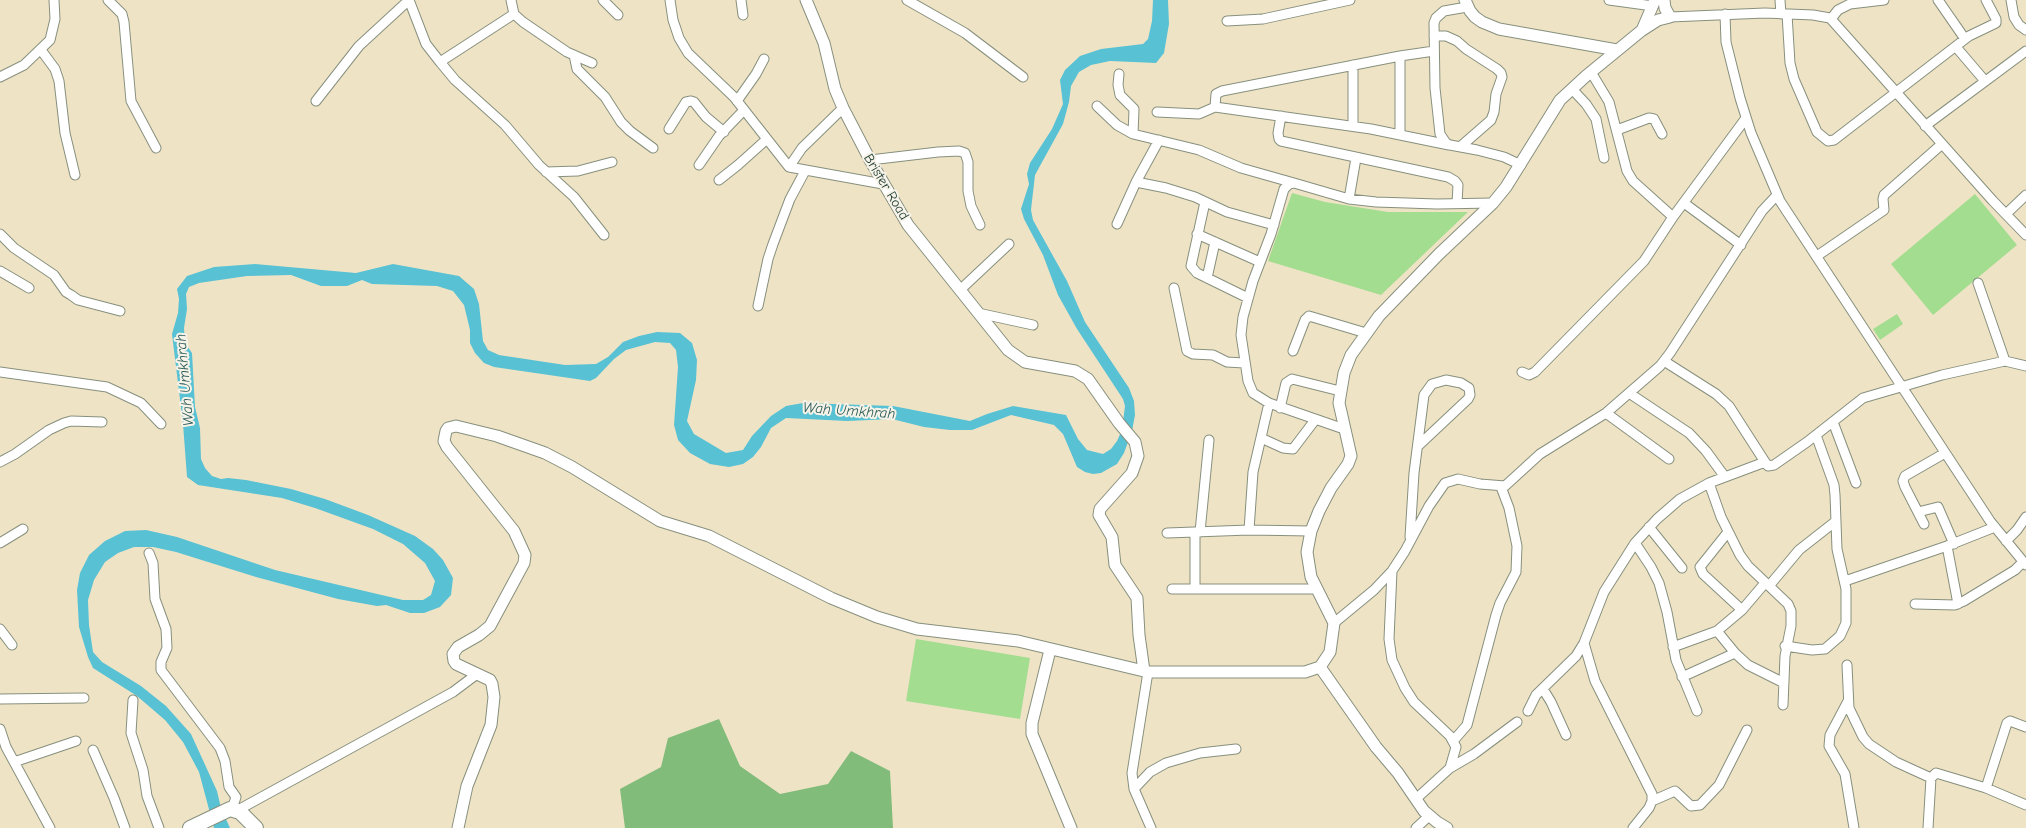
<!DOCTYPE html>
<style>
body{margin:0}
canvas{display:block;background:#efe3c6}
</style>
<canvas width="2026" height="828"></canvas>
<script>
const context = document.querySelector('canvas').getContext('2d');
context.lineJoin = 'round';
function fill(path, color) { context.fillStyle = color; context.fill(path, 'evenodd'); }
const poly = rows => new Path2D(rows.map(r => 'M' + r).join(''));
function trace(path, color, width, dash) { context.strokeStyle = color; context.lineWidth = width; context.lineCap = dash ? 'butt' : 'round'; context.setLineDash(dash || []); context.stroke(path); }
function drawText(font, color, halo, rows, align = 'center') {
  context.font = font + ' "Comic Neue",sans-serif'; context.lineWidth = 4; context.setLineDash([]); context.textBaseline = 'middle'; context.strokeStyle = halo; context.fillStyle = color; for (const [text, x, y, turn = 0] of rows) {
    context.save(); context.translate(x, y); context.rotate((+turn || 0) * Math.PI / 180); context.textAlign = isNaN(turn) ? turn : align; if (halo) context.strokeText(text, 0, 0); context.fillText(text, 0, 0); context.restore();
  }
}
fill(poly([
 [1292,193,1325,202,1388,212,1468,212,1381,295,1268,261],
 [1975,194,2017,245,1933,315,1891,264],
 [1897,314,1903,324,1880,340,1873,329],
 [916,639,1030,658,1020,719,906,701]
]), '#a3dd90');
fill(poly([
 [719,719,740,766,780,794,828,784,851,751,890,771,893,828,625,828,620,789,661,767,668,738]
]), '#82bc7a');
fill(poly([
 [1153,0,1168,0,1169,24,1164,53,1156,63,1110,61,1091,65,1079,72,1071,86,1069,102,1063,124,1035,175,1031,210,1033,220,1067,281,1085,322,1129,388,1134,401,1135,415,1132,431,1124,453,1117,464,1101,473,1093,474,1085,472,1077,467,1063,434,1054,425,1011,415,972,430,950,430,924,427,892,419,847,421,786,418,771,428,761,447,753,457,743,464,729,467,710,464,690,453,678,440,674,425,678,367,676,350,670,343,655,342,626,350,614,359,596,378,590,381,494,367,484,363,475,353,470,343,470,330,464,305,453,291,437,286,372,284,362,280,347,286,321,286,291,275,247,276,199,283,189,287,186,294,187,309,184,328,185,343,192,353,195,407,200,428,201,459,205,468,212,476,221,479,228,478,246,480,291,489,325,499,368,515,415,536,433,549,443,560,453,578,451,595,440,607,424,613,410,613,386,605,377,606,338,599,256,577,176,552,153,547,134,547,118,553,105,562,94,580,88,600,89,625,93,652,102,662,141,686,166,706,191,734,217,791,221,808,230,828,214,828,199,772,183,742,165,720,137,696,93,668,88,657,79,627,77,590,80,573,89,555,105,541,125,531,146,530,177,537,275,570,403,600,423,600,431,595,435,581,425,563,403,544,373,529,315,508,282,498,198,485,187,477,183,424,172,334,178,313,179,299,177,289,187,276,214,267,255,264,356,273,393,264,459,276,474,289,479,304,483,341,488,350,499,355,565,365,596,364,608,357,623,342,639,336,657,332,680,333,692,343,697,360,696,380,687,421,694,434,726,453,743,450,752,436,771,416,786,406,803,403,893,406,970,421,987,414,1013,406,1066,415,1078,439,1087,450,1103,454,1111,449,1117,441,1122,430,1125,406,1123,399,1077,329,1058,295,1043,255,1024,219,1021,209,1029,184,1027,174,1030,163,1052,129,1063,104,1060,80,1065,70,1080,56,1101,49,1143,44,1148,39,1152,21]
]), '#58c2d4');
const minor = poly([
 [108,0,122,14,124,22,131,101,156,148],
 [409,0,426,44,440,62,455,80,505,125,539,165,574,197,604,235],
 [511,0,514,14,523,22,567,52,592,63],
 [603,0,618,15],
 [670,0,673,20,679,38,688,53,734,97,789,167,883,184],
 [741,0,743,15],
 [907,0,965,33,1023,77],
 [1609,0,1653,6],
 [1780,0,1781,14],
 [1938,0,1965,39],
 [2011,0,2014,17,2019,25,2026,30],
 [1467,7,1444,11,1436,18,1434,23,1435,88,1440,134,1446,143,1450,145,1477,150,1504,157,1521,165],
 [1725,14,1726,42,1740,98,1751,133,1780,201,1990,521,2026,565],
 [1787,14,1790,63,1794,79,1817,132,1828,141,1834,140,1969,36,1996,23,1996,19,1986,0],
 [1670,17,1765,13,1813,15,1830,18,1993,201,2026,235],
 [1831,19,1838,10,1850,4,1884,0],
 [1227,21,1263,19,1350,0],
 [1434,36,1446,36,1457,41,1466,49,1497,69,1501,73,1502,77,1496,94,1494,112,1491,120,1460,147],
 [1956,47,1985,81],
 [41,50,55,69,59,81,65,133,75,175],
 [574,55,577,69,605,97,621,122,630,131,653,148],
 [440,62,514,14],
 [1353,65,1353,126],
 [1591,72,1609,102,1627,171,1633,181,1673,217],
 [1119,74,1118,85,1120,95,1134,109,1133,134],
 [0,77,24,65,50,40,55,19,54,0],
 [1572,89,1586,104,1596,119,1604,158],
 [316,101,359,46,409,0],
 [737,101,756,74,764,59],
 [1097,106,1117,125,1133,134,1199,150,1241,168,1294,183],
 [1215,107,1371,129,1449,145],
 [1157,112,1199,114,1215,107,1216,94,1222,91,1400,56,1434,51],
 [1281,116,1278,133,1279,139,1281,141,1448,177,1455,181,1458,185,1457,203],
 [1925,126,2026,51],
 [669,129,686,102,691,101,694,102,706,117,724,132],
 [1617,130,1649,118,1654,119,1662,134],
 [1400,135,1400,56],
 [870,160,938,152,959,151,965,153,968,162,968,191,971,206,980,225],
 [699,165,719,136,744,110],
 [789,167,802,148,843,108],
 [546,172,578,171,612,162],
 [719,180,738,165,767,139],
 [1136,182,1166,188,1195,197,1227,212,1274,225],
 [1349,199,1356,158],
 [1205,202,1191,266,1197,273,1248,298],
 [1684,203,1741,245],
 [2006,214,2026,195],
 [1117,224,1136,182,1159,140],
 [0,234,14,248,54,275,66,292,71,295,78,300,120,311],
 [1197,234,1260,262],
 [1817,256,1884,210,1883,199,1884,195,1942,144],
 [0,271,29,288],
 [1207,278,1215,242],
 [1978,283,2005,361],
 [1174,288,1187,351,1193,354,1213,355,1227,362,1244,363],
 [960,290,1009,244],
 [758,306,768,259,773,244,790,199,805,171],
 [978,313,1033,325],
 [1293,351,1305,320,1309,316,1366,333],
 [1664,361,1716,394,1729,406,1765,462],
 [0,372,107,387,141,403,161,424],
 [1522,372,1529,375,1535,372,1644,261,1673,217,1746,118],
 [1629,393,1689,433,1706,451,1725,477],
 [1280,408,1286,383,1292,379,1340,391],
 [1606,413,1669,459],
 [1833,422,1856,483],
 [1344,429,1269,403,1253,393,1248,381,1241,335,1243,317,1253,281,1271,234,1284,189,1289,184,1294,183,1349,199,1376,202,1437,204,1493,203],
 [1261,438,1283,448,1293,449,1315,420],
 [0,462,15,454,49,430,64,423,71,421,102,422],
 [1709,483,1721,517,1740,555,1748,566,1788,604,1791,611,1791,626,1785,656,1783,705],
 [1918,512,1938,507,1954,544],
 [1924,524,1905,487,1903,481,1905,476,1945,453],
 [1649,527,1682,568],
 [1249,530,1253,472,1269,403],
 [1200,532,1209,440],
 [1728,532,1700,567,1703,574,1742,610],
 [1167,533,1249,530,1311,531],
 [1410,537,1414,473,1424,395,1432,384,1446,380,1461,383,1469,388,1470,395,1468,399,1418,446],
 [2006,541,2017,530,2026,517],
 [0,543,23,529],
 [1635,543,1651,567,1659,583,1667,612,1676,660,1697,711],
 [1947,546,1958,604],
 [149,553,153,563,155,599,166,629,167,648,161,662,161,670,220,748,225,761,229,787,236,797,232,809],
 [1392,571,1389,639,1392,660,1405,688,1414,702,1450,736,1456,747,1450,768,1417,798],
 [1845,581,1947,546,1995,527],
 [1769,586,1799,550,1836,521],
 [1195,588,1195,532],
 [1172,589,1317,589],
 [1915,604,1955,605,1964,601,2015,570,2023,562],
 [1334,623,1374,590,1392,571,1405,551,1429,506,1445,483,1458,479,1480,484,1505,486,1540,454,1606,413,1660,366,1670,353,1762,211,1777,195],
 [0,629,12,645],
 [1717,631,1735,653,1748,665,1784,683],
 [1584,643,1595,681,1652,794,1652,801,1649,808,1633,828],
 [1785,646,1812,650,1825,649,1840,636,1846,623,1846,589,1837,549,1835,495,1834,485,1816,435],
 [1673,647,1717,631,1742,610,1765,583],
 [1847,665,1849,708,1863,737,1869,744,1896,762,1931,778],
 [1148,672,1132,773,1134,789,1151,828],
 [1682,677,1735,653],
 [1543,689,1551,702,1566,735],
 [0,699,84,698],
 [133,700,131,733,143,770,147,796,159,828],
 [1848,701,1830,735,1829,746,1845,774,1854,828],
 [1528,711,1536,695,1576,656,1584,643,1604,592,1635,543,1657,519,1680,499,1709,483,1765,462,1768,466,1774,465,1807,442,1863,398,1942,375,2005,361,2026,366],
 [0,729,6,747,50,828],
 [1454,740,1467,725,1496,615,1500,603,1516,572,1517,546,1509,508,1501,487],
 [93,750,114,798,125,828],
 [14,762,76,741],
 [1450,768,1474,754,1517,722],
 [1986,788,2007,723,2010,721,2026,727],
 [1134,789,1150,772,1166,763,1200,753,1236,749],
 [1652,801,1675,791,1691,806,1700,805,1719,785,1747,730],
 [238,810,453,692,477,674],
 [1416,828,1429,816],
 [1928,828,1931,778,1936,773,1986,788,2026,805]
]);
const tertiary = poly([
 [806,0,824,43,835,89,843,108,870,160,908,225,1008,350,1025,362,1075,371,1088,379,1119,423,1135,442,1138,456,1132,473,1100,509,1099,515,1112,537,1115,565,1137,598,1139,635,1144,671],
 [1465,0,1470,11,1475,17,1482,22,1499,29,1617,50],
 [1643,28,1655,0],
 [1050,650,1032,723,1032,734,1071,828],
 [1320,667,1376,747,1398,773,1424,811,1437,822,1447,828],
 [458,828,467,786,491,725,494,697,492,684,490,680,456,664,454,661,453,654,458,647,479,635,490,626,524,563,525,555,514,531,447,447,444,441,446,431,448,428,456,426,497,436,545,453,572,467,660,521,709,536,831,598,877,617,917,629,1018,641,1148,672,1305,672,1320,667,1330,652,1334,623,1311,577,1307,552,1311,531,1319,511,1331,488,1348,464,1351,456,1339,403,1344,373,1351,355,1379,316,1439,254,1493,203,1506,187,1560,100,1586,76,1641,31,1658,20,1670,17,1665,8,1664,0]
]);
const primary = poly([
 [190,828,230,809,240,812,256,828]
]);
trace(minor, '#87907d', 11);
trace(tertiary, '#87907d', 13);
trace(primary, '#87907d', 16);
trace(minor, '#fff', 9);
trace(tertiary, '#fff', 11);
trace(primary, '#fff', 14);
drawText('14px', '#1f3d34', '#f7f3e8', [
 ["Brister Road",886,187,59]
]);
drawText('italic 15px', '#2d5e5c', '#f7f3e8', [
 ["Wah Umkhrah",185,380,-95],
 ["Wah Umkhrah",849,411,4]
]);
</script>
